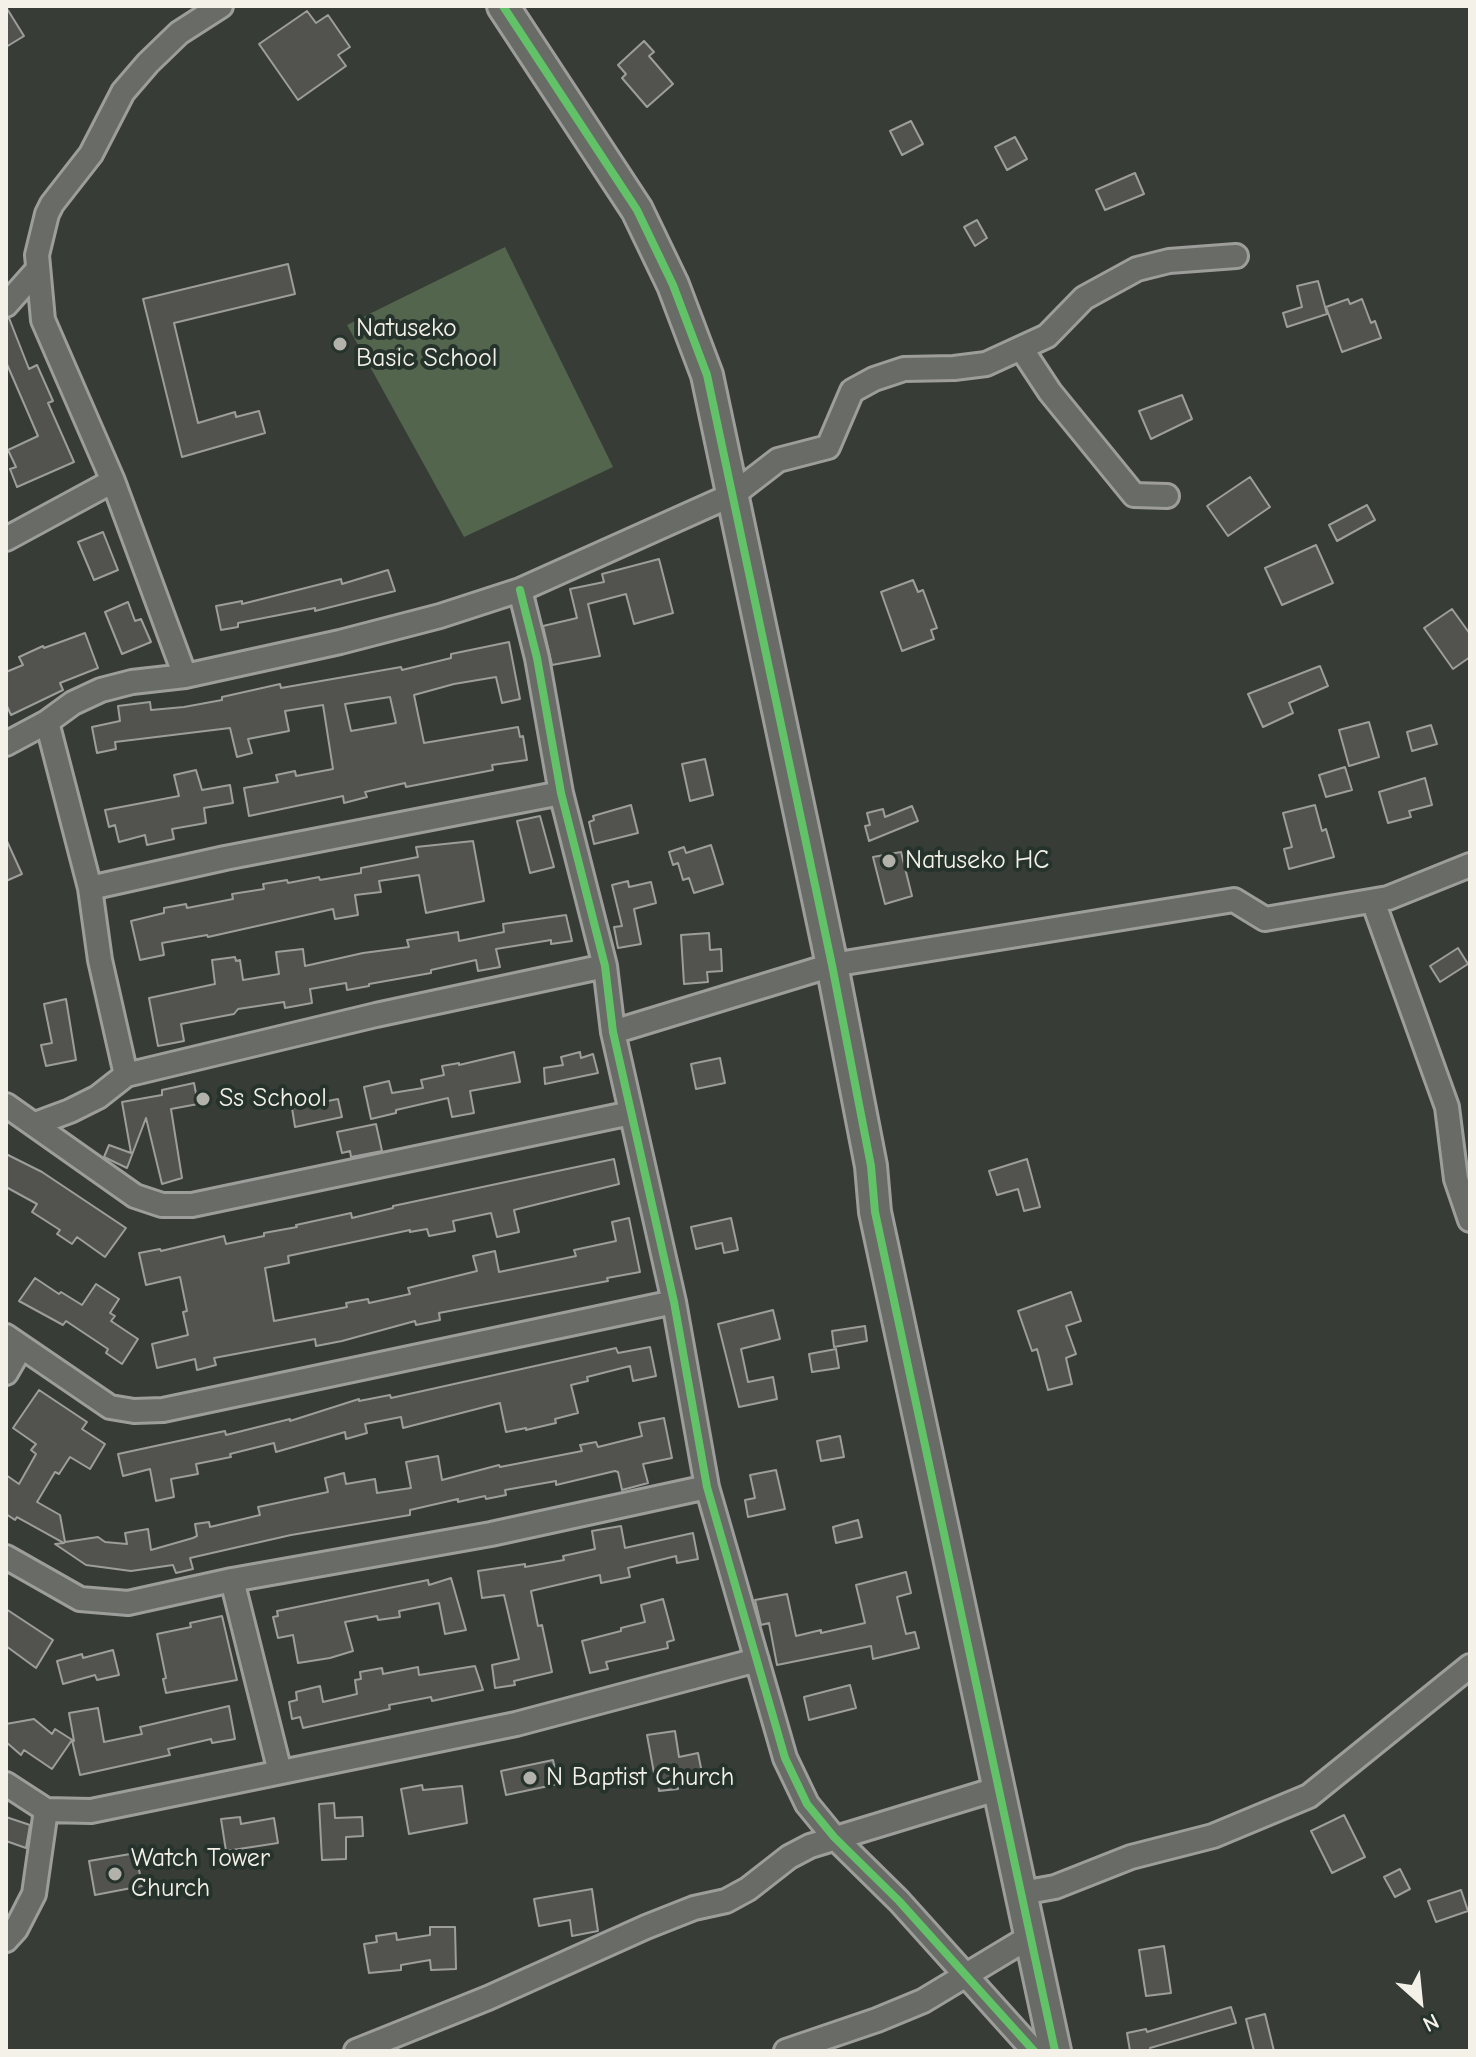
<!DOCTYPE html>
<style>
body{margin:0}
#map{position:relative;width:1476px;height:2057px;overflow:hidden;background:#373c37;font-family:"Comic Neue",sans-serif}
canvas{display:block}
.frame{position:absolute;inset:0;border:8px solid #f4f1e8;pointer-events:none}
.north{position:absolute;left:1380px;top:1961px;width:80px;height:80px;-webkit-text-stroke:6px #26332d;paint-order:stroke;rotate:153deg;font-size:22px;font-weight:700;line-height:32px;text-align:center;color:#f4f1e8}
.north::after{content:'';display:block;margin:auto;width:28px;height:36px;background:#f4f1e8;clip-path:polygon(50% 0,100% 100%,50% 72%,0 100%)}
</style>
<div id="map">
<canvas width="1476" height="2057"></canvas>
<div class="frame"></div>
<div class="north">N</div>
</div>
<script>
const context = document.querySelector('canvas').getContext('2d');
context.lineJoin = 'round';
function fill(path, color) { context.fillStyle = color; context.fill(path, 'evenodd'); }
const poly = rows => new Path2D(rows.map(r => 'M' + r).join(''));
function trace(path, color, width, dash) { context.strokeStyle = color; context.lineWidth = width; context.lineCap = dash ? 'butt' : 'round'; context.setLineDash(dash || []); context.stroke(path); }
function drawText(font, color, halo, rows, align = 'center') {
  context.font = font + ' "Comic Neue",sans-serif'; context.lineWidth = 8; context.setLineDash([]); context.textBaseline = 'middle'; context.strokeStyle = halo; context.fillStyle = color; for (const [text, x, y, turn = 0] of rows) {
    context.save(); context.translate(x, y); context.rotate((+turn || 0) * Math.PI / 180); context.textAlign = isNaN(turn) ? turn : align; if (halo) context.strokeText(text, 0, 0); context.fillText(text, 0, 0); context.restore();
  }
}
fill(poly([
 [505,247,613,467,464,537,347,325]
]), '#53664d');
const building = poly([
 [6,7,24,36,6,47,6,7],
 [307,11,316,23,328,15,350,47,338,55,346,66,298,100,259,44,307,11],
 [644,41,654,52,649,56,673,84,647,107,622,78,626,74,618,65,644,41],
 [911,121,923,144,902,155,890,131,911,121],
 [1015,137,1027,159,1007,170,995,147,1015,137],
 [1135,173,1144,194,1105,210,1096,190,1135,173],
 [977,220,987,238,975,246,964,227,977,220],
 [288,264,295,294,174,323,198,423,235,412,236,417,259,411,265,433,182,457,143,299,288,264],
 [1318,281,1327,314,1287,327,1283,313,1302,307,1297,286,1318,281],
 [1348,299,1350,304,1362,299,1371,323,1375,321,1381,338,1342,352,1326,307,1348,299],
 [9,318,29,369,37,365,53,401,48,403,74,462,17,487,10,469,16,467,8,450,38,436,6,362,6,319,9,318],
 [1182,395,1192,419,1151,439,1139,411,1182,395],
 [1250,477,1270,507,1228,536,1207,506,1250,477],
 [1367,505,1375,520,1337,541,1329,525,1367,505],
 [103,532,118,570,94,580,78,542,103,532],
 [1316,545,1333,583,1282,605,1265,568,1316,545],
 [659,559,673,613,634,624,626,594,588,604,600,656,552,665,543,626,577,618,570,589,604,582,602,574,659,559],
 [388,570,395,591,315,611,315,608,238,623,238,627,221,630,216,606,242,601,242,604,341,579,342,584,388,570],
 [913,580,918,592,923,590,937,628,931,630,934,639,902,651,881,592,913,580],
 [128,602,135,621,141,619,151,642,122,654,105,612,128,602],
 [1452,609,1470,634,1470,657,1453,669,1424,628,1452,609],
 [85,633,98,668,60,683,63,690,11,715,6,704,6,672,23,665,19,657,43,646,44,648,85,633],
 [509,642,520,699,502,703,496,677,454,684,414,695,424,743,518,727,520,737,523,736,527,760,492,765,493,770,406,787,405,783,365,792,367,797,344,803,343,796,249,816,244,788,278,782,276,775,295,771,296,776,333,769,323,705,285,711,289,731,248,739,252,753,237,757,230,728,115,742,116,749,97,753,92,727,120,721,118,706,150,702,151,710,184,707,222,700,222,697,280,684,281,688,401,667,402,670,451,658,451,654,509,642],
 [390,697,396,723,351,731,345,704,390,697],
 [1320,666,1328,686,1289,703,1293,713,1263,727,1248,694,1320,666],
 [1369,722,1379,757,1349,766,1339,730,1369,722],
 [1431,725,1437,744,1412,751,1407,732,1431,725],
 [705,759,713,795,690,801,682,764,705,759],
 [1345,767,1352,790,1326,797,1319,775,1345,767],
 [196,770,202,790,230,785,233,803,204,808,206,823,172,829,174,839,147,845,145,835,119,842,115,825,109,827,105,810,179,796,174,775,196,770],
 [1425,778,1432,805,1409,811,1411,817,1388,823,1379,792,1425,778],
 [631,805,638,833,594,844,589,822,594,820,593,816,631,805],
 [1315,805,1322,831,1326,829,1334,857,1289,869,1284,849,1292,847,1283,813,1315,805],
 [912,806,918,821,869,841,865,826,870,825,867,813,883,809,885,817,912,806],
 [540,816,554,867,530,873,517,821,540,816],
 [6,839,22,874,6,881,6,839],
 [473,841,484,901,426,913,419,875,379,881,381,892,355,895,358,915,335,919,333,909,208,937,207,935,162,943,164,955,140,960,131,921,164,913,164,908,186,904,187,908,233,899,232,894,264,889,263,884,287,880,288,883,319,877,320,880,361,873,361,868,418,857,416,847,473,841],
 [711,845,723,884,694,893,689,878,683,880,678,863,673,865,669,852,684,847,686,853,711,845],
 [901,852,912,896,885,904,873,857,901,852],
 [628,881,629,887,651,882,656,903,634,909,641,944,618,948,614,927,622,926,612,885,628,881],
 [566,915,572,941,551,944,551,940,496,949,500,967,478,971,476,960,431,970,431,973,369,984,369,986,347,990,346,983,310,989,312,1003,285,1008,284,1002,238,1009,234,1014,181,1024,184,1041,158,1046,149,998,215,984,212,960,235,957,236,961,240,960,243,980,279,974,276,952,303,949,305,966,363,953,409,947,407,940,458,932,459,941,504,932,503,924,566,915],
 [709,933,710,950,721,949,722,971,707,972,708,982,684,984,681,935,709,933],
 [1458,948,1468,964,1440,982,1430,966,1458,948],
 [66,999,76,1060,46,1066,41,1045,52,1043,44,1004,66,999],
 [514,1052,520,1082,470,1091,474,1113,452,1117,448,1098,396,1110,396,1113,371,1119,364,1087,389,1081,392,1093,423,1088,421,1080,444,1075,442,1066,459,1063,459,1065,514,1052],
 [580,1052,581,1058,593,1054,598,1073,545,1084,544,1068,563,1065,561,1057,580,1052],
 [720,1058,725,1083,696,1089,691,1064,720,1058],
 [194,1083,198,1104,171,1109,182,1178,162,1184,146,1118,127,1168,104,1157,109,1145,131,1153,122,1102,162,1095,162,1090,194,1083],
 [338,1099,342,1117,295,1127,292,1108,338,1099],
 [376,1124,382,1151,351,1157,350,1151,342,1153,337,1132,376,1124],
 [6,1154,42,1172,126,1228,105,1257,77,1237,72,1244,57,1234,60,1230,32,1212,37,1204,6,1187,6,1154],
 [614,1159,619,1184,514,1210,519,1232,497,1237,491,1213,453,1221,455,1231,429,1236,427,1229,410,1232,410,1230,288,1256,289,1263,265,1268,274,1321,347,1307,346,1303,368,1299,369,1303,410,1294,408,1288,477,1271,473,1256,495,1251,499,1272,576,1256,574,1250,616,1241,612,1222,629,1218,640,1272,607,1278,608,1281,439,1313,440,1320,416,1325,415,1321,342,1341,316,1346,315,1339,214,1358,216,1365,197,1370,195,1359,157,1368,152,1344,188,1335,183,1312,187,1311,180,1277,146,1285,139,1253,160,1249,161,1251,224,1236,226,1244,264,1236,264,1233,297,1227,296,1225,351,1213,352,1218,393,1208,393,1206,614,1159],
 [1027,1159,1040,1207,1024,1211,1018,1189,997,1195,989,1171,1027,1159],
 [731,1218,738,1250,724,1253,722,1243,696,1249,691,1227,731,1218],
 [35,1278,59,1294,61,1292,82,1305,96,1284,119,1299,110,1313,115,1316,111,1321,138,1339,122,1364,106,1353,108,1349,66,1321,63,1325,19,1301,35,1278],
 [1071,1292,1081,1321,1066,1326,1076,1354,1066,1358,1072,1384,1048,1390,1037,1349,1032,1351,1018,1311,1071,1292],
 [773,1310,780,1339,741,1349,748,1382,773,1377,777,1399,739,1407,718,1324,773,1310],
 [865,1326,867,1341,834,1347,832,1331,865,1326],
 [650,1347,656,1376,633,1381,630,1366,587,1377,588,1381,571,1385,578,1413,555,1419,556,1423,526,1430,526,1428,506,1432,500,1403,403,1428,401,1417,365,1424,367,1433,346,1439,345,1432,276,1452,274,1443,230,1454,231,1457,196,1464,198,1474,171,1479,174,1497,156,1501,150,1469,123,1476,118,1454,225,1431,226,1435,290,1419,290,1421,359,1399,359,1401,390,1395,391,1398,616,1348,618,1353,650,1347],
 [836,1349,839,1368,812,1372,809,1354,836,1349],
 [39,1390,87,1422,82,1429,105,1444,90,1469,70,1457,59,1474,55,1472,37,1502,60,1515,65,1542,98,1537,105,1542,127,1544,125,1533,148,1529,151,1550,193,1538,197,1536,195,1524,209,1522,210,1527,260,1515,258,1507,328,1492,325,1478,344,1473,346,1484,375,1479,377,1493,411,1488,406,1462,438,1456,442,1480,499,1465,500,1467,582,1451,580,1445,596,1442,598,1447,642,1436,639,1423,664,1418,672,1458,643,1464,648,1483,622,1490,618,1472,615,1471,556,1485,556,1481,505,1490,506,1495,486,1499,485,1496,458,1502,458,1499,410,1510,410,1515,291,1535,190,1558,193,1569,176,1573,173,1565,131,1571,86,1565,55,1544,64,1543,17,1517,15,1520,6,1514,6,1475,19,1484,36,1454,31,1450,36,1444,13,1428,39,1390],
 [840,1436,844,1457,821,1461,817,1441,840,1436],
 [776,1470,785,1509,748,1517,745,1500,755,1498,750,1475,776,1470],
 [858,1520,862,1537,836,1543,833,1527,858,1520],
 [621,1526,625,1548,693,1533,698,1559,677,1563,676,1556,628,1568,630,1577,601,1583,600,1575,531,1591,538,1626,542,1625,552,1672,514,1681,515,1685,495,1688,492,1665,519,1659,504,1595,482,1598,478,1571,525,1564,525,1567,564,1560,563,1556,595,1549,592,1531,621,1526],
 [906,1572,911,1593,897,1597,906,1634,915,1632,919,1648,873,1659,871,1646,777,1665,769,1623,761,1625,755,1600,787,1594,796,1636,821,1630,821,1633,865,1623,856,1585,906,1572],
 [451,1578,466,1630,445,1634,439,1603,399,1611,400,1617,378,1620,377,1616,345,1622,353,1651,330,1658,298,1663,293,1635,278,1638,273,1617,278,1616,277,1611,428,1580,429,1585,451,1578],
 [663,1599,674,1640,667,1642,668,1648,606,1662,608,1669,590,1673,582,1641,621,1631,621,1628,645,1622,641,1605,663,1599],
 [6,1609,53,1640,36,1668,6,1646,6,1609],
 [222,1616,237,1680,166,1693,163,1679,166,1678,157,1634,191,1627,190,1623,222,1616],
 [113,1650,119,1675,97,1680,95,1675,63,1684,57,1661,82,1654,83,1658,113,1650],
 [475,1666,483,1690,432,1701,431,1697,389,1705,390,1709,303,1728,300,1717,292,1719,289,1702,297,1700,296,1692,320,1686,323,1702,357,1694,355,1680,361,1679,360,1672,382,1668,383,1674,418,1667,419,1675,475,1666],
 [850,1685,856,1708,809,1720,804,1697,850,1685],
 [229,1706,235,1739,212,1743,211,1739,168,1749,170,1755,80,1775,72,1740,52,1769,24,1750,21,1755,6,1742,6,1724,34,1719,52,1734,55,1729,74,1741,69,1713,98,1708,104,1742,142,1734,140,1727,229,1706],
 [675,1731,679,1757,698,1753,702,1773,676,1779,678,1789,659,1791,657,1772,654,1773,647,1735,675,1731],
 [553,1760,558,1784,506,1795,501,1771,553,1760],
 [422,1785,423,1790,462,1786,467,1823,409,1834,401,1789,422,1785],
 [334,1803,335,1818,362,1817,363,1836,346,1837,346,1859,322,1860,319,1804,334,1803],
 [1344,1815,1365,1857,1332,1873,1311,1831,1344,1815],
 [6,1817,30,1825,26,1848,6,1841,6,1817],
 [240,1817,241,1824,274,1818,278,1843,226,1851,221,1819,240,1817],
 [136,1853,142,1886,95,1895,89,1861,136,1853],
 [1400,1869,1410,1889,1395,1897,1384,1877,1400,1869],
 [592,1889,598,1931,572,1936,570,1920,539,1926,534,1899,592,1889],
 [1461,1890,1468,1911,1436,1922,1428,1901,1461,1890],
 [430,1927,455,1927,456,1969,431,1970,430,1960,401,1965,401,1970,369,1973,364,1944,377,1942,376,1936,396,1933,397,1940,430,1935,430,1927],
 [1164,1946,1171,1993,1146,1996,1139,1950,1164,1946],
 [1231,2007,1236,2023,1150,2048,1151,2051,1130,2051,1127,2033,1146,2029,1147,2032,1231,2007],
 [1265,2014,1274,2051,1254,2051,1246,2019,1265,2014]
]);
fill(building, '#52534e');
trace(building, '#9d9e9b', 2);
const street = poly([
 [6,305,38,269],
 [1021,348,1050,392,1134,495,1167,496],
 [6,539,113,481],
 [520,590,537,658,561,793,605,966,613,1032,674,1302,707,1487,785,1758,807,1804,834,1837,899,1901,1034,2051],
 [185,676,113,481,43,320,37,255,47,214,52,204,91,154,123,92,148,63,179,33,221,6],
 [47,722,90,888,100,960,126,1075],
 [6,744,47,722,73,703,101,690,132,682,185,676,340,642,440,616,520,590,734,494,778,460,828,447,852,391,874,379,904,369,954,368,986,364,1047,336,1084,298,1137,269,1169,261,1236,256],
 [90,888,225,858,561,793],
 [1373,901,1447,1107,1456,1179,1470,1220],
 [613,1032,832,965,1234,900,1265,919,1388,898,1470,865],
 [6,1105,135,1196,162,1205,192,1205,631,1113],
 [35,1124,70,1111,98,1097,126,1075,376,1015,605,966],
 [6,1336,110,1407,134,1411,163,1410,674,1302],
 [6,1373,21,1347],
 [6,1557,80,1599,128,1603,232,1580,491,1534,707,1487],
 [232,1580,280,1772],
 [6,1784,46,1810,91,1811,516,1724,757,1660],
 [1022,1893,1055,1887,1131,1857,1213,1836,1309,1796,1470,1666],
 [6,1940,16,1929,34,1894,46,1810],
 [356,2051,488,1998,646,1927,694,1908,726,1901,748,1889,789,1857,810,1846,1000,1788],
 [786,2051,877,2020,923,2001,1031,1936]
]);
const secondary = poly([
 [503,6,637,210,673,285,707,375,832,965,871,1166,875,1212,1055,2051]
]);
trace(street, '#9d9e9b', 28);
trace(secondary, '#9d9e9b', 36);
trace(street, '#686b66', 22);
trace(secondary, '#686b66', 30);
trace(poly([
 [503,6,637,210,673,285,707,375,832,965,871,1166,875,1212,1055,2051],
 [520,590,537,658,561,793,605,966,613,1032,674,1302,707,1487,785,1758,807,1804,834,1837,899,1901,1034,2051]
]), '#61c268', 8);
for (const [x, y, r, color] of [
 [340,344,8,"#b2b2aa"],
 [889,861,8,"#b2b2aa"],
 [203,1099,8,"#b2b2aa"],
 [530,1778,8,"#b2b2aa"],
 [115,1874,8,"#b2b2aa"]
]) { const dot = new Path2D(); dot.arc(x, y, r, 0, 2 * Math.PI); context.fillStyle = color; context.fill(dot); trace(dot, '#26332d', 3); }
drawText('26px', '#f4f1e8', '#26332d', [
 ["Natuseko",356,329],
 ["Basic School",356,359],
 ["Natuseko HC",905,861],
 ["Ss School",219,1099],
 ["N Baptist Church",546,1778],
 ["Watch Tower",131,1859],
 ["Church",131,1889]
], 'left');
</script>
